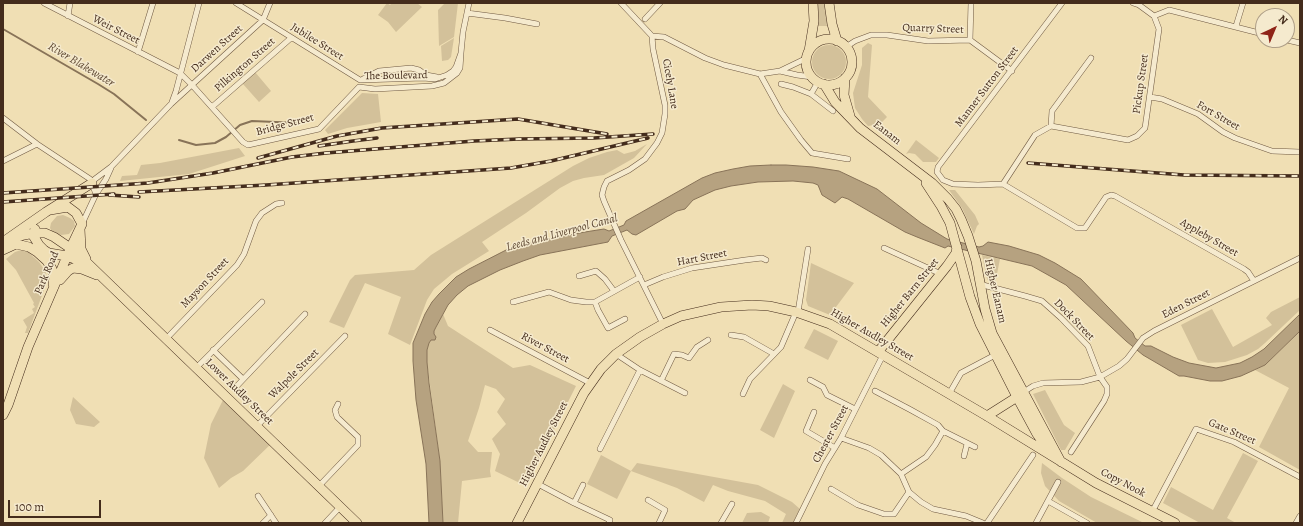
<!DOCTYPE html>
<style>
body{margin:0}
#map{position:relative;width:1303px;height:526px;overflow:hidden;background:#f0dfb4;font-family:Alegreya,serif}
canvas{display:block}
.frame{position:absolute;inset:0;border:4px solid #442c1c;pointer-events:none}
.north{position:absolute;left:1255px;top:8px;width:40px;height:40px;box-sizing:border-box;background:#f5eace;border:1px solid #ae9e87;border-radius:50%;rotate:44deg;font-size:11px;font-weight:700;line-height:16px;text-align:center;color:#442c1c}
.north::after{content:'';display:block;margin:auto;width:14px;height:18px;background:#8f2418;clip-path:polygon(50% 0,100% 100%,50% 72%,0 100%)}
.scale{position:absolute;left:8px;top:500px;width:93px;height:18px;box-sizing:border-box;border:2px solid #442c1c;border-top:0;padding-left:5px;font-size:12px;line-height:14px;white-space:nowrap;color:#442c1c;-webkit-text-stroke:3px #f5eace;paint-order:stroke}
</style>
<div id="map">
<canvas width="1303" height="526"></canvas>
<div class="frame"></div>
<div class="north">N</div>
<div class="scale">100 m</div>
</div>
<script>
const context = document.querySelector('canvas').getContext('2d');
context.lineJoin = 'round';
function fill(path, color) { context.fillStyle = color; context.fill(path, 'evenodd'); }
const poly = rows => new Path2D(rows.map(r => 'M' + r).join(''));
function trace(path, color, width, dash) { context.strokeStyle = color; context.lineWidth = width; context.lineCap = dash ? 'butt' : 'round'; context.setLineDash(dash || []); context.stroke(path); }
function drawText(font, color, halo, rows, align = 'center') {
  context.font = font + ' Alegreya,serif'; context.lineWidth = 3; context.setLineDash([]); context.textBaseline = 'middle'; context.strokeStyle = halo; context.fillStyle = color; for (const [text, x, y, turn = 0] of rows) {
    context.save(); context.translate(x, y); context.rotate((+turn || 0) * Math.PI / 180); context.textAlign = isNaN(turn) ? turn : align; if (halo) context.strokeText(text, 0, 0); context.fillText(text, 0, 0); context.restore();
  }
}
fill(poly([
 [387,3,390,5,392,3,417,3,422,7,396,32,388,22,378,15],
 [445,3,458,3,454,37,439,46,438,10],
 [818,3,826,3,828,26,818,26],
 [454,38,451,57,448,60,442,61,441,46],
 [868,43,872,45,868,97,887,117,880,124,868,126,862,119,855,108,853,93,862,65,862,48],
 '812 62a17 17 0 1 1 34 0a17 17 0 1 1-34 0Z',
 [255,72,271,91,259,102,243,84,243,82],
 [362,93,378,94,381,122,347,128,328,134,325,130],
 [916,140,939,158,936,162,923,162,915,154,909,153,906,154],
 [647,144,634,158,604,175,584,178,573,181,560,188,526,213,482,242,489,251,452,274,434,289,427,300,410,345,388,334,401,297,365,283,344,328,329,322,350,280,355,275,414,270,431,255,573,166,589,158,607,152,617,150,624,154,635,151],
 [239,148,245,156,189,174,120,181,122,176,137,175,141,165,160,163],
 [949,190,955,190,975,215,979,224,977,226,974,234,962,208],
 [63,215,70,218,74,221,75,226,69,234,61,235,52,232,50,228,51,223,57,216],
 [21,250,27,251,39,262,46,272,47,282,28,333,25,333,27,327,23,320,34,313,32,309,35,307,33,304,34,303,16,270,6,259,15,252],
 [982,255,1000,259,995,284,991,283,987,279],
 [811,263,854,283,830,315,808,306,806,300],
 [1300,297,1300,310,1265,343,1258,349,1247,355,1225,362,1208,363,1198,360,1181,325,1212,309,1233,347,1272,325,1266,318,1271,312],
 [443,314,448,326,513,368,530,365,576,386,526,486,495,471,500,454,492,439,506,424,497,412,505,399,496,389,485,385,479,408,468,441,478,452,492,452,490,471,491,477,462,481,458,523,443,523,440,461,427,362,427,350,429,343,431,340,434,334,434,331],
 [814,329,838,341,828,360,804,348],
 [1300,331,1300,470,1259,447,1289,388,1255,370,1265,365],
 [783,384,795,391,774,438,760,430],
 [1045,390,1064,425,1075,433,1065,450,1061,450,1033,394],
 [225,396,273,442,243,471,231,478,219,488,204,458,211,424],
 [73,397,100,422,94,427,76,424,70,410],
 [1243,453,1258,461,1227,518,1236,523,1200,523,1163,503,1171,487,1213,510],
 [601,455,631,471,637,463,758,485,792,502,800,509,793,523,782,523,786,514,765,501,728,491,713,485,704,502,677,488,631,471,617,499,587,484],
 [1042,463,1062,478,1091,497,1144,523,1097,523,1059,501,1045,486,1041,473],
 [761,512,770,517,768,523,742,523,747,513]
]), '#d3c19a');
const water = poly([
 [771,165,786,165,813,167,839,171,877,189,921,223,947,239,979,247,983,246,988,242,1009,246,1039,255,1055,263,1081,279,1133,333,1135,338,1145,346,1151,346,1173,357,1189,363,1216,368,1240,363,1252,357,1264,349,1300,314,1300,331,1265,365,1241,376,1222,381,1210,381,1184,376,1179,376,1143,355,1126,341,1066,285,1032,266,948,246,945,248,917,237,905,232,848,199,842,197,835,203,822,195,818,185,813,183,793,181,758,182,731,186,715,190,693,200,685,209,677,211,636,235,632,234,627,230,612,236,608,242,540,255,523,261,500,270,468,286,457,295,448,305,436,327,434,331,434,334,436,337,435,340,431,340,429,343,427,350,427,362,429,383,440,461,443,523,429,523,426,464,416,400,413,361,413,343,425,314,432,302,439,294,456,277,469,269,510,248,542,240,585,232,604,229,609,231,624,225,626,221,702,178,715,173,733,169,750,166,771,165]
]);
fill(water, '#b6a280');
trace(water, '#887358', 1);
trace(poly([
 [3,29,98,84,114,94,146,120],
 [179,140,196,145,215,143,226,137,240,125,252,121,300,123]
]), '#887358', 2);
const street = poly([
 [44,3,180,73,192,85,243,142,248,145,319,129,359,87,375,89,432,86,444,83,457,73,460,68,461,53],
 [236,3,360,80,423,78,435,79,447,75,453,71,456,67,461,53,463,32,469,3],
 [621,3,652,36,664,37,705,58,724,65,760,74,780,71,807,58],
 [1133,3,1139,5,1154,16],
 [467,13,505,18,537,24],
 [68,16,70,3],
 [1154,16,1169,10,1263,34],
 [645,19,660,3],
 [1236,26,1243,3],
 [652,36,653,49,665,105,665,114,662,133,657,143,645,159,629,170,607,181,604,187,602,195,604,201,621,240,663,324],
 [970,40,971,3],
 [1287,40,1300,43],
 [846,47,855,41,871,35,887,35,928,41,970,40,1012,71],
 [138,52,153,3],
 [780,71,797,75,812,77],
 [760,74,781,112,801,140,812,153,848,159],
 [363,79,379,71,411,68,419,70,426,75,437,77],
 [781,84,793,87,811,94,833,111],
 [811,94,818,82],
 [1150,97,1162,99,1198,114,1223,132,1235,138,1272,151,1300,152],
 [172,102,176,91,199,3],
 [212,107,291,38],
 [3,118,37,144,90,179,96,194],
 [1051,126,1128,140,1137,136,1145,128,1159,29,1154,16],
 [3,161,37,144],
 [92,183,95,179,111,167,171,104,263,20,270,3],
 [1003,184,1077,228,1085,228,1106,197,1111,195,1115,196,1244,269,1248,272,1254,281,1300,258],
 [1003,184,978,185,953,184,943,180,937,172,938,167,1062,3],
 [1003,184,1035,135,1051,126,1052,111,1091,58],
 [82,224,96,194,106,179,111,168],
 [884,248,941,274],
 [579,276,596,271,605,279,614,291],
 [979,284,1025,296,1042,301,1061,318,1088,346,1100,377,1107,387,1107,394,1104,401,1071,452],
 [644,285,663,277,692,268,745,260,762,258,766,260],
 [513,302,549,292,571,300,586,302,595,302,640,277],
 [595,302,598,310,608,328,625,319],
 [798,312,808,249],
 [490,330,590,383],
 [731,335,744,337,774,354],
 [166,339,237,265,244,254,256,221,262,213,276,204,282,203],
 [213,350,243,379],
 [616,354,640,370,685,393],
 [196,368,262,302],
 [810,380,823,387,827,395,855,409],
 [661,381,674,354,682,355,689,358,697,347,708,340],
 [235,388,305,314],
 [875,391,911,410,938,425,943,431,975,447],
 [1022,393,1033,386,1043,383,1081,382,1100,377,1119,366,1127,359,1143,338,1154,331,1254,281],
 [743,394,750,379,781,347,796,312],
 [949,394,961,373,997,354],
 [814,412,806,431,835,448],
 [257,426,345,336],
 [841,438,869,448,881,455,901,474,909,492,921,502,933,509,966,516,983,523],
 [600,449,640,370],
 [964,456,967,444],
 [901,474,926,457,935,445,943,431],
 [538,484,574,503,610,520,609,523],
 [319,486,358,445,358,437,337,417,335,410,338,404],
 [831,489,858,505,884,514,894,514,909,492],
 [258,496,276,523],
 [648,500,665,510,659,523],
 [1048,501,1087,523],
 [574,503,583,485],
 [1152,512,1196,429,1234,442,1300,477],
 [263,523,271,515],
 [325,523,340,507],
 [721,523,732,504],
 [796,523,825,464,841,438,883,355],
 [987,523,1033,455],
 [1036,523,1058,482],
 [1296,523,1300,516]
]);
const highway = poly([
 [829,3,832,24,837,41],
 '806 62a23 23 0 1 1 46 0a23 23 0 1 1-46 0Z',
 [809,51,814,21,813,3],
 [845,78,844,95,850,116],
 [824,84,835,102,860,128,932,183,948,199,956,209,961,219,968,236,976,261,985,309,992,333,1061,462],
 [926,183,941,206,950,223,970,297,980,324,1017,397,1037,434,1050,453],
 [35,229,34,233,34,237,39,245,44,250,49,253,67,256,85,263],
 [80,229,81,249,86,259],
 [9,238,34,233,45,233,54,237,76,252,357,523],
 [3,242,46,212,92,183],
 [3,250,16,244,29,247,37,252,47,261,52,269,54,277,53,284],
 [60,280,68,271,73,268,82,269,97,275],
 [878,352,947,266,956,253,957,247],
 [3,415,8,405,28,347,71,247,82,224,76,213,68,207,50,210],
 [987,416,1017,397],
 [517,523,584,393,601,369,616,354,640,337,663,324,681,316,721,307,752,305,769,306,796,312,830,324,987,416,1096,483,1175,523]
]);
trace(street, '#6f5942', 6);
trace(highway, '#442c1c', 10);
trace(street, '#f5eace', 5);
trace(highway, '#f0dfb4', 9);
const rail = poly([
 [319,146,353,141,377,138],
 [258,158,337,136,382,128,518,119,607,134],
 [1028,163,1184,175,1300,176],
 [139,192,266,185,511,168,551,161,648,138],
 [3,193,148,183,213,173,292,157,326,153,474,141,519,139,594,138,653,134],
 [109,195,139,197],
 [3,202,114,194]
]);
trace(rail, '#442c1c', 3.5);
trace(rail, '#f5eace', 2, [6]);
drawText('11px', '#442c1c', '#f5eace', [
 ["Quarry Street",933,29,2],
 ["Weir Street",116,30,27],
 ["Jubilee Street",317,42,32],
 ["Darwen Street",217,49,-42],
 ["Pilkington Street",245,65,-41],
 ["The Boulevard",396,76,-1],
 ["Cicely Lane",670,84,80],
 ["Pickup Street",1141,84,-82],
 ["Manner Sutton Street",987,87,-53],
 ["Fort Street",1218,116,30],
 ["Bridge Street",285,125,-15],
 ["Eanam",887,133,38],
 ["Appleby Street",1209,238,30],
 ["Hart Street",702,258,-11],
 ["Park Road",47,273,-67],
 ["Mayson Street",205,283,-47],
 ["Higher Eanam",995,291,77],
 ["Higher Barn Street",910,293,-51],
 ["Eden Street",1186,304,-27],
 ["Dock Street",1074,320,46],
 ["Higher Audley Street",872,335,30],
 ["River Street",545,348,28],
 ["Walpole Street",294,374,-45],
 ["Lower Audley Street",239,392,44],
 ["Gate Street",1232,432,23],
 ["Chester Street",831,434,-62],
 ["Higher Audley Street",544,444,-63],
 ["Copy Nook",1123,483,28]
]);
drawText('italic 12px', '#604a35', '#f5eace', [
 ["River Blakewater",81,65,31],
 ["Leeds and Liverpool Canal",562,233,-15]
]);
</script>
